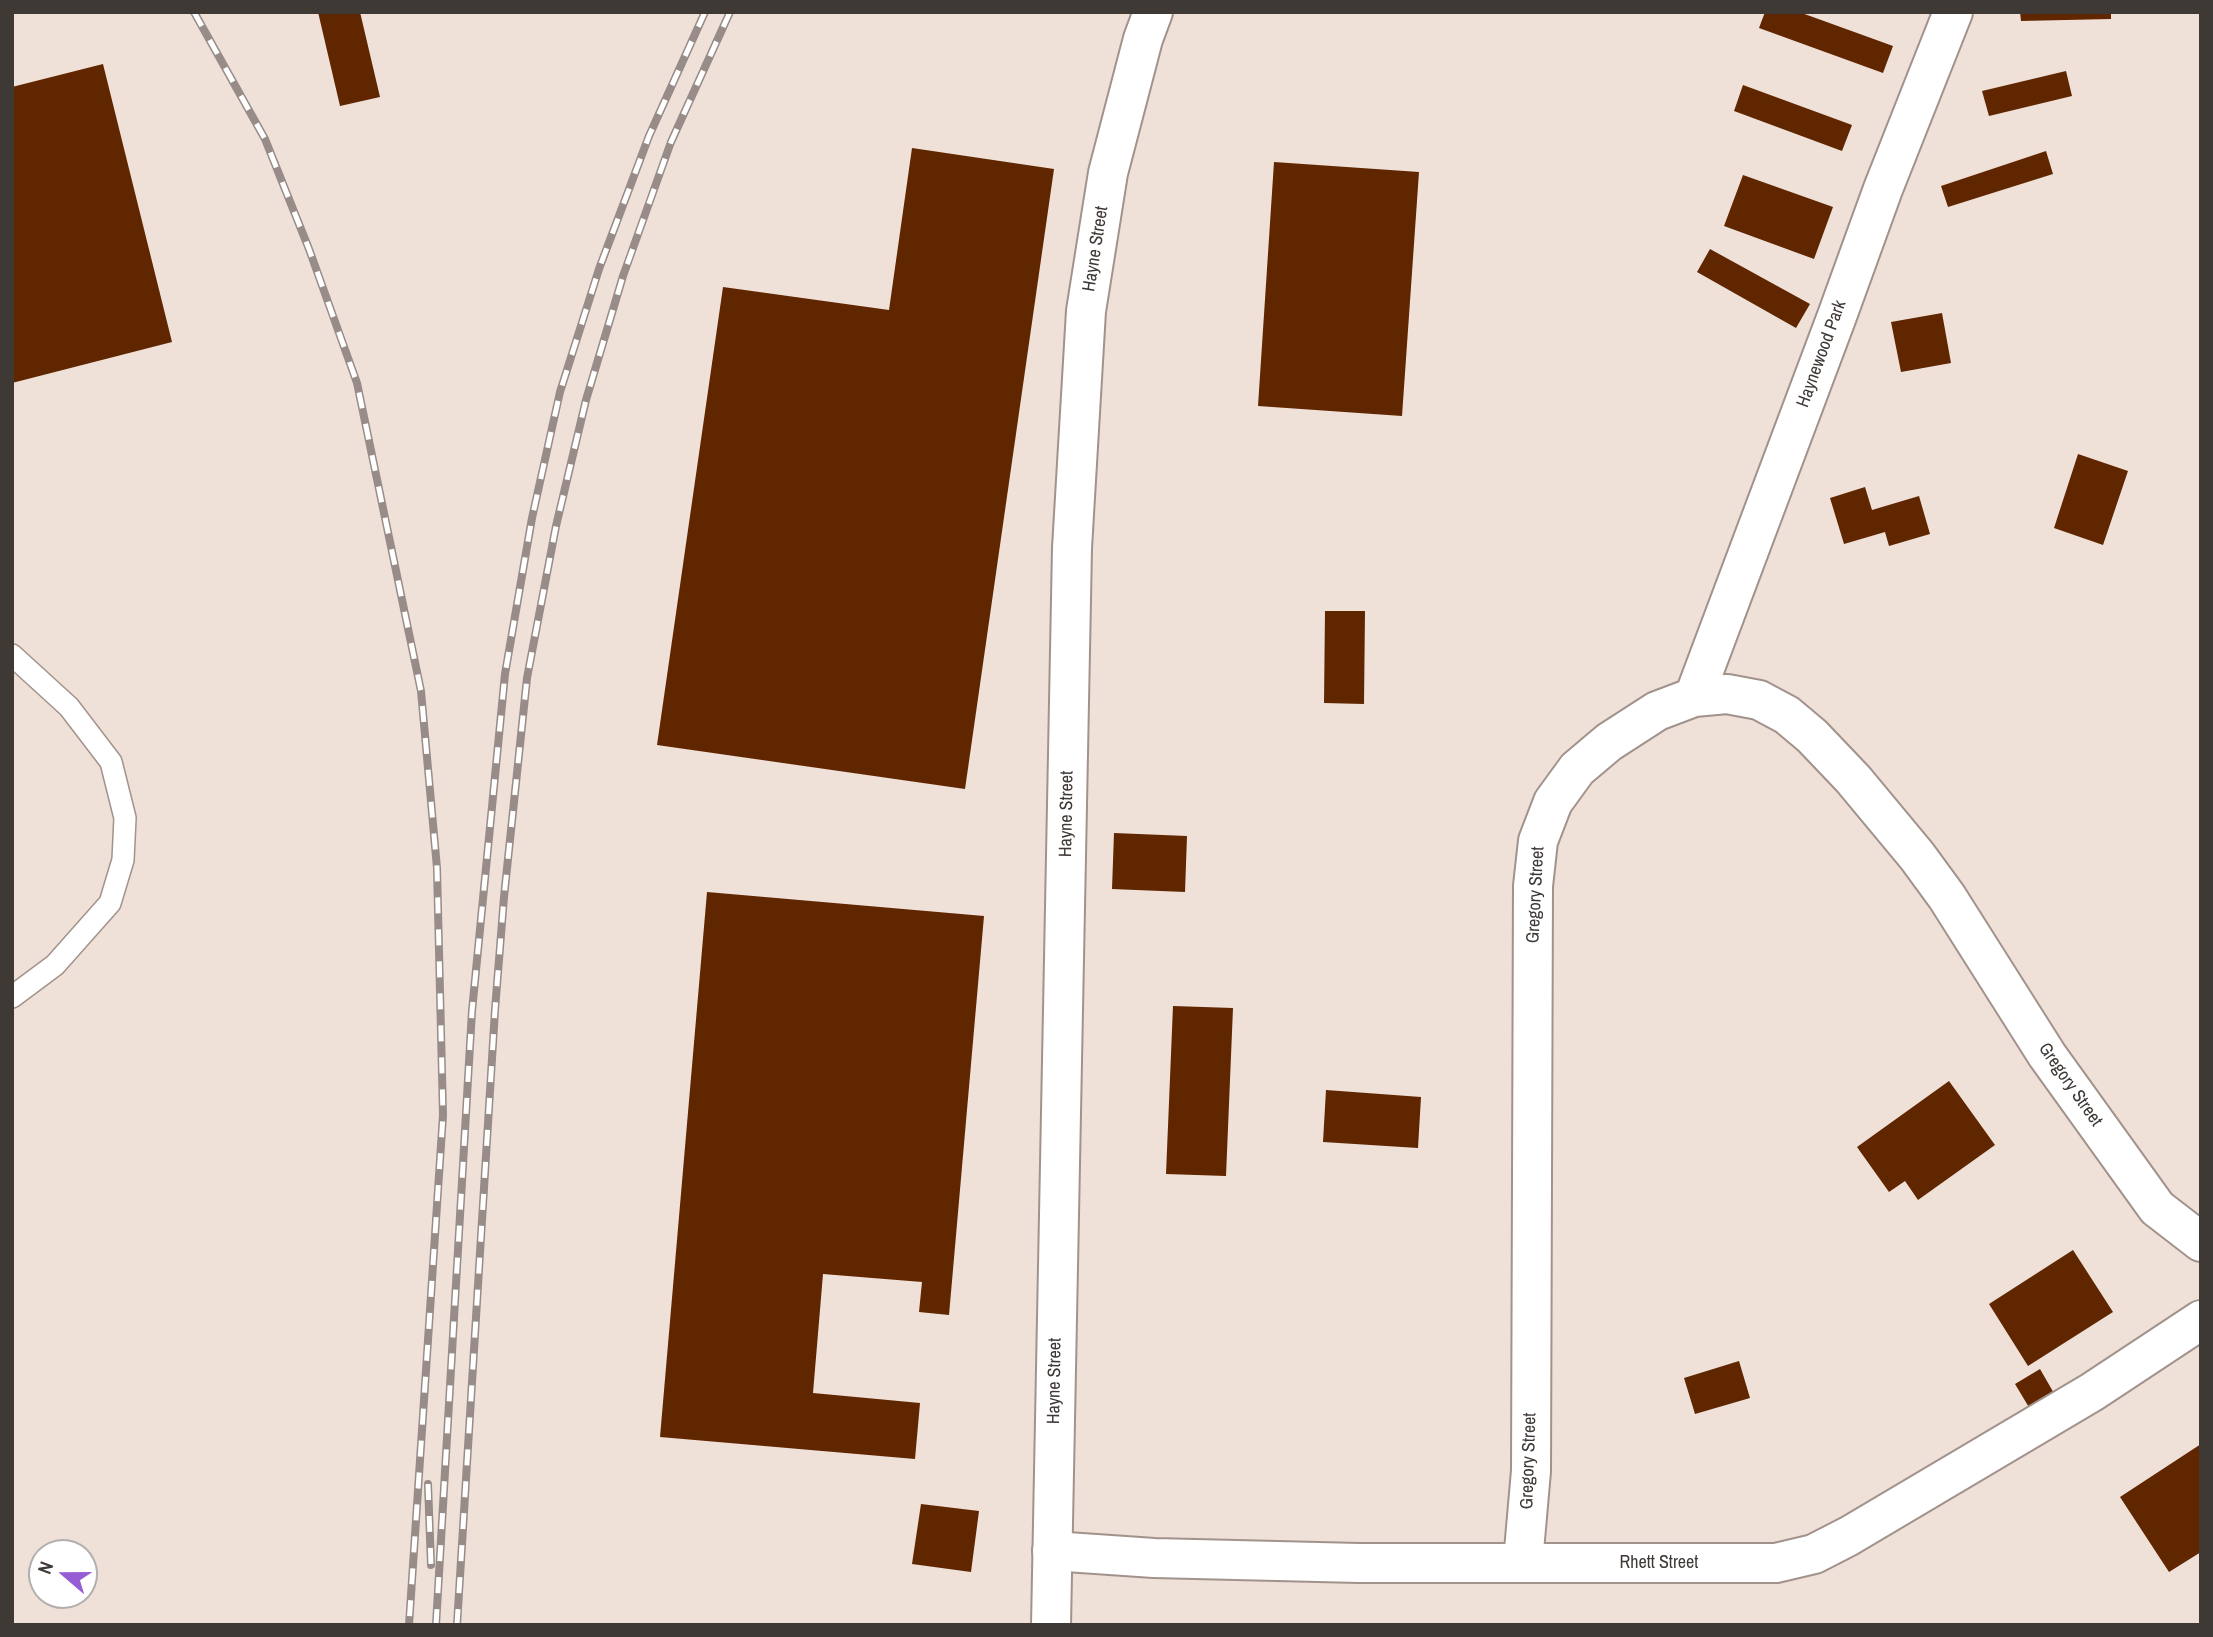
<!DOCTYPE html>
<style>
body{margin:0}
#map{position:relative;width:2213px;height:1637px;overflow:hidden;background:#efe0d8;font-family:"Archivo Narrow",sans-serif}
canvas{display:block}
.frame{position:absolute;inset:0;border:14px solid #3f3936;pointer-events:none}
.north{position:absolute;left:28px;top:1539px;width:70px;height:70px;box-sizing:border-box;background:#fff;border:2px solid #b2b0af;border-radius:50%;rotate:290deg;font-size:19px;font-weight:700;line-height:28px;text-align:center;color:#3f3936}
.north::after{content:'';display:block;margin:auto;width:24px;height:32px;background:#975dd4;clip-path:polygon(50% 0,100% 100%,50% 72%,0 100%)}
</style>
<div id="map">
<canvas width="2213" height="1637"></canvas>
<div class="frame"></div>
<div class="north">N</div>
</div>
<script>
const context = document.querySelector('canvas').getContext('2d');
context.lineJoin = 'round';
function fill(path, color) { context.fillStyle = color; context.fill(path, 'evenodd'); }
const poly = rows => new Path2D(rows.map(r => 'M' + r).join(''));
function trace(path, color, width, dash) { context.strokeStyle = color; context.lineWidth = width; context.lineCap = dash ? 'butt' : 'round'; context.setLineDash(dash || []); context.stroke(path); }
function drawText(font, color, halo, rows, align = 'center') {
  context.font = font + ' "Archivo Narrow",sans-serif'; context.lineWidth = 7; context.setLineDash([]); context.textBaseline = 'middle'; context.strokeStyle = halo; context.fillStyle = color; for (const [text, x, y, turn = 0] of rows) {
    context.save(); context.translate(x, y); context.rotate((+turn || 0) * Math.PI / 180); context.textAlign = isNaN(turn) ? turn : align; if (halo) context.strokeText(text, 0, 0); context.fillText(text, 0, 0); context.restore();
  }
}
fill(poly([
 [318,12,360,12,380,97,340,106],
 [1765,12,1799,12,1893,46,1883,73,1759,28],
 [2020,12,2111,12,2111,19,2021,21],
 [103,64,172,342,12,383,12,87],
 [2066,71,2072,96,1989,116,1982,91],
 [1743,85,1852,125,1842,151,1734,111],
 [912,148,1054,169,965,789,657,745,723,287,889,310],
 [2046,151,2053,174,1948,207,1941,186],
 [1274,162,1419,172,1402,416,1258,406],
 [1743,175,1833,207,1814,259,1724,226],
 [1710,249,1810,304,1796,328,1697,272],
 [1942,313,1951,363,1901,372,1891,322],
 [2078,454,2128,471,2103,545,2054,528],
 [1865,487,1872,510,1919,496,1930,534,1889,546,1885,532,1844,544,1830,498],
 [1325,611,1365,611,1364,704,1324,703],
 [1114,833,1187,836,1185,892,1112,889],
 [707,892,984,916,949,1315,919,1312,922,1282,823,1274,813,1393,920,1403,915,1459,660,1437],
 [1173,1006,1233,1008,1226,1176,1166,1174],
 [1949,1081,1995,1145,1918,1200,1905,1181,1889,1192,1857,1147],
 [1326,1090,1421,1097,1418,1148,1323,1142],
 [2073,1250,2113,1312,2028,1366,1989,1304],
 [1739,1361,1750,1398,1695,1414,1684,1378],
 [2040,1369,2055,1395,2030,1409,2015,1384],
 [2201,1444,2201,1552,2169,1572,2120,1497],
 [921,1504,979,1511,971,1572,912,1564]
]), '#602600');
const service = poly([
 [12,655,69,707,111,762,125,818,123,860,110,903,55,965,12,997]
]);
const minor = poly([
 [1694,697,1837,316,1883,189,1953,12],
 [1052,1551,1154,1558,1359,1563,1776,1563,1814,1554,1849,1536,2092,1392,2201,1320],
 [1523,1562,1531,1471,1533,886,1538,841,1553,802,1577,769,1609,742,1657,711,1694,697,1727,694,1759,700,1787,715,1812,736,1853,779,1917,856,1947,897,2047,1055,2157,1208,2201,1242]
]);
const tertiary = poly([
 [1051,1625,1072,548,1086,311,1108,173,1143,39,1153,12]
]);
trace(service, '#a1938c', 24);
trace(minor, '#a1938c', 42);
trace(tertiary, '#a1938c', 42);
trace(service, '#fff', 21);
trace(minor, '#fff', 38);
trace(tertiary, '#fff', 38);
const rail = poly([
 [194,12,265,139,309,249,357,383,421,691,437,868,443,1115,409,1625],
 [428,1484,431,1565],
 [436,1625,472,1011,505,674,532,518,560,392,599,269,649,136,705,12],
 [457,1625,495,1010,504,897,527,678,556,526,586,400,623,276,671,142,730,12]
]);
trace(rail, '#978c87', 8);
trace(rail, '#fff', 5, [16]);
drawText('18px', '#3f3936', '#fff', [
 ["Hayne Street",1096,249,-81],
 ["Haynewood Park",1822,354,-70],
 ["Hayne Street",1067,814,-89],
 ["Gregory Street",1536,895,-87],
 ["Gregory Street",2070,1085,55],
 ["Hayne Street",1055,1381,-89],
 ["Gregory Street",1529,1461,-88],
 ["Rhett Street",1659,1563]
]);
</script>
